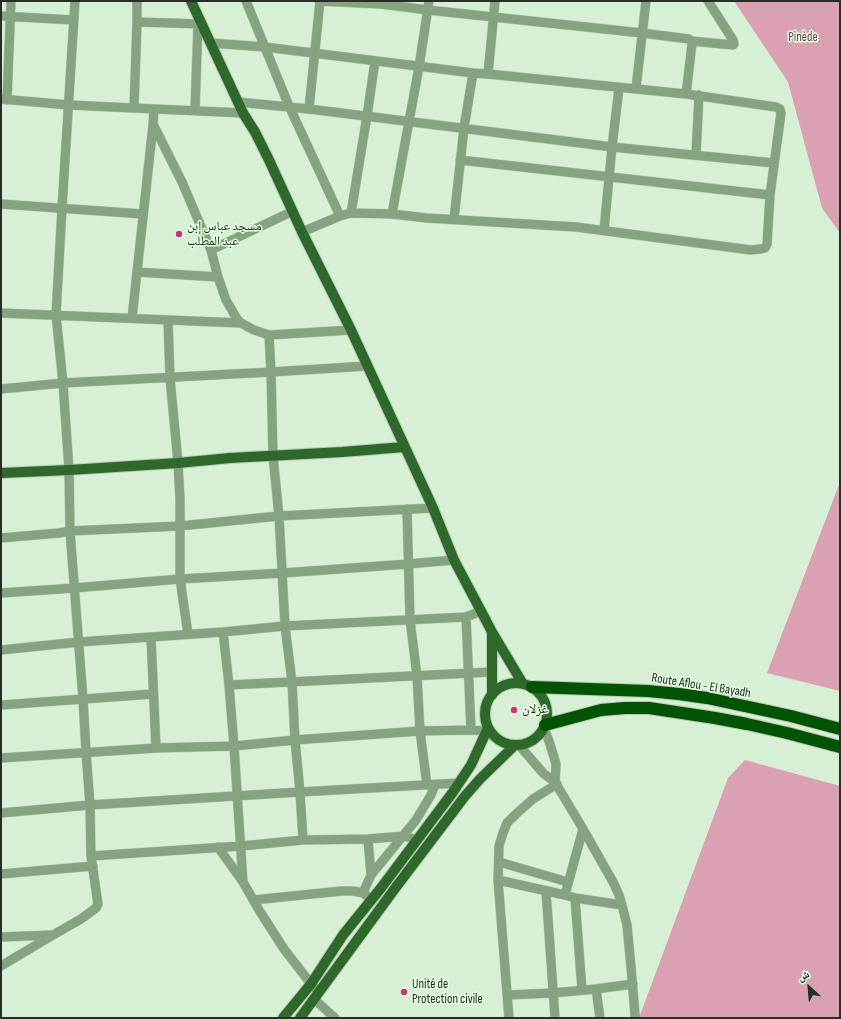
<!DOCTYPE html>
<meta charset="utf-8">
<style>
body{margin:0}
#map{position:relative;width:841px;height:1019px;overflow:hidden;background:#d7efd4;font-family:"Sofia Sans Condensed","Noto Naskh Arabic",sans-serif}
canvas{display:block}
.frame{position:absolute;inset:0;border:2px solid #252f24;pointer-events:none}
.north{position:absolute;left:789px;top:967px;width:40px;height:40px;-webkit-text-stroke:3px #e4fde1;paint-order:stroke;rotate:334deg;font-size:11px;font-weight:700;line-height:16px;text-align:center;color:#252f24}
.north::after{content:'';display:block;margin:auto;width:14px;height:18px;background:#252f24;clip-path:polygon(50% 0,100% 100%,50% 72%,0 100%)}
</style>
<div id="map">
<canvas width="841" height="1019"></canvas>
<div class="frame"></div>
<div class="north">ش</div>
</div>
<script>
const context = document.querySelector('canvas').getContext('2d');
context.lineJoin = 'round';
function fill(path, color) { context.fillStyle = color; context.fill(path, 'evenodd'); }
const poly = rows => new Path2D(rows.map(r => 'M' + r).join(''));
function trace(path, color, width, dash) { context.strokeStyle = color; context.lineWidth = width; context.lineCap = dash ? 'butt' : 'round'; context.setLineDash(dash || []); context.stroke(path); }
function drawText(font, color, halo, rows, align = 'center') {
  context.font = font + ' "Sofia Sans Condensed","Noto Naskh Arabic",sans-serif'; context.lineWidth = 3; context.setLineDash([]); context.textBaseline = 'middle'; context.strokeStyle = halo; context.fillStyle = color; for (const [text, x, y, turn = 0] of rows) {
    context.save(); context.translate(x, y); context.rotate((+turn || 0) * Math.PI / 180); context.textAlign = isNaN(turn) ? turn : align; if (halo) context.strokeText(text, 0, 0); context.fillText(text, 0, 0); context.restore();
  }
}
fill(poly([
 [734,1,840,1,840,233,822,208,788,82],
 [840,482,840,691,767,673],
 [745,760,840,786,840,1018,639,1018,728,778]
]), '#daa1b2');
const minor = poly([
 [246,1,289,106,340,216],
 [319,1,381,4,428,10,642,33,689,39,691,41,692,44,686,94],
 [1,16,74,20],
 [137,22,202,24],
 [691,41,733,45,734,44,733,40,708,1],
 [211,43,265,47,473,73,488,74,686,94,776,107,780,109,781,113,770,195,767,244,765,248,761,249,751,250,576,227,427,218,392,214,351,213,340,216,302,232],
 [488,74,495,1],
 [636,88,646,1],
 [1,99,69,105,243,113],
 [7,100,11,1],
 [238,102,309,109,612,147,774,163],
 [134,108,137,22,137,1],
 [154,109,153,124,182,182,211,250,218,277,226,300,237,319,241,323,254,330,269,335,271,372,273,456,279,516,285,626,292,682,295,740,300,792,303,840],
 [309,109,320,1],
 [195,110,198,24],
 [696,155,699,95],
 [460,160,770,195],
 [1,204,143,214],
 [351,213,367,116,375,61],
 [392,214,419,67,429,1],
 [454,219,464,128,473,73],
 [604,230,612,147,619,88],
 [211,250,293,211],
 [137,272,218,277],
 [1,313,241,323],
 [132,318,153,125],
 [168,320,170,378,178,463,180,499,180,579,188,634],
 [269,335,351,330],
 [1,389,63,383,271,372,367,366],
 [407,509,410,620,417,676,420,731,427,785],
 [1,538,59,533,70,531,180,526,279,516,433,508],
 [1,593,74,588,180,579,283,573,408,564,454,560],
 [466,617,471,730],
 [223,632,229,685,234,746,243,882,259,910,284,949,311,984,319,992],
 [151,637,156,748],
 [1,650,79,642,223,632,285,626,466,617,481,611],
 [229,685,492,672],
 [1,705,153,694],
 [544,728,550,744,556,764,555,782],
 [519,745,543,773,555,782,583,829,613,882,619,895,622,905,627,925,631,967,635,1015,636,1018],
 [1,758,156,748,234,746,295,740,420,731,471,730,487,731],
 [1,813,90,805,300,792,459,783],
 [583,829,565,895,575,898,622,905],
 [218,847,243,882],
 [91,856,241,846,303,840,368,839,404,836,417,840],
 [499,862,568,882],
 [1,874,93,866],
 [371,875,416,820,431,795,435,785],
 [498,880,565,895],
 [546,891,555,1018],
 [363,893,371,875,368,839],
 [575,898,582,990],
 [253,900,342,891,353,891,363,893,371,899],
 [1,937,52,935],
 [1,966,53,935,81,919,96,908,98,904,91,856,90,805,86,752,83,699,70,531,69,470,63,383,56,315,62,208,75,1],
 [596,989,600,1018],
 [508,995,553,993,596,989,633,984],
 [314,999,335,1018],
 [509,1018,498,880,499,846,503,833,507,823,516,814,533,799,557,784]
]);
const major = poly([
 [191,1,243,113,255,132,269,160,302,232,351,330,433,508,454,560,481,611,492,632,523,684],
 [1,473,69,470,178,463,230,458,342,452,404,447],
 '485 714a31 31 0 1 1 62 0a31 31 0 1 1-62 0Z',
 [492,695,492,632],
 [283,1018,311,984,343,935,381,888,453,792,471,765,488,728],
 [300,1018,396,887,465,796,480,779,515,745]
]);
const highway = poly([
 [532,687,648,691,679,694,707,698,791,716,840,729],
 [545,725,601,710,625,708,649,708,715,718,747,724,787,733,840,747]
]);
trace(minor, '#b7ccb4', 10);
trace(major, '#b7ccb4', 12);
trace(highway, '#b7ccb4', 14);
trace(minor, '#85a381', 9);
trace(major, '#2f682b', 10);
trace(highway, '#005300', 12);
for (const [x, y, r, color] of [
 [179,234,4,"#c23872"],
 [514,710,4,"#c23872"],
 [404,992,4,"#c23872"]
]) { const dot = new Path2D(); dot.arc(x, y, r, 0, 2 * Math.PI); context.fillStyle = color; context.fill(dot); trace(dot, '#e4fde1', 1.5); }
drawText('13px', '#7c3751', '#e4fde1', [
 ["Pinède",803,38]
]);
drawText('13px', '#252f24', '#e4fde1', [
 ["مسجد عباس إبن",187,227],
 ["عبد المطلب",187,242],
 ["غزلان",522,710],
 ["Unité de",412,985],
 ["Protection civile",412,1000]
], 'left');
drawText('13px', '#252f24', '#e4fde1', [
 ["Route Aflou - El Bayadh",701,686,9]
]);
</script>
